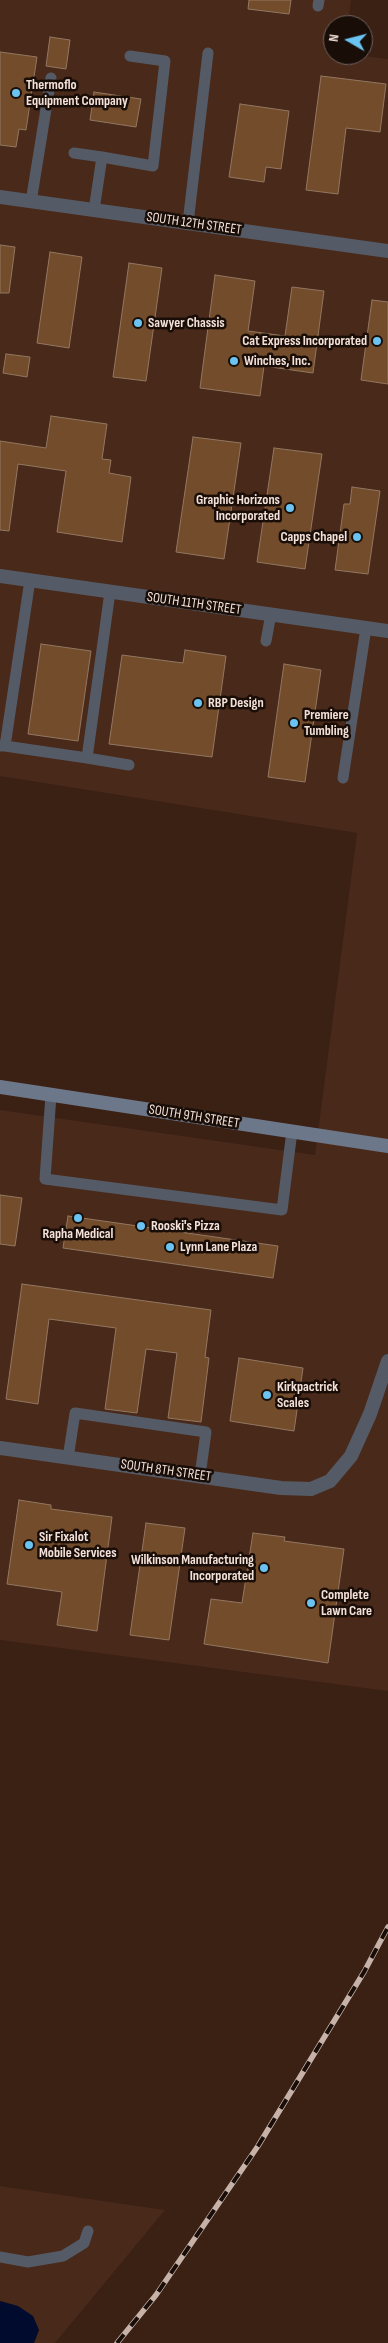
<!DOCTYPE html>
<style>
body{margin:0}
#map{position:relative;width:388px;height:2343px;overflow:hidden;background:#3b2014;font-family:"Sofia Sans Condensed",sans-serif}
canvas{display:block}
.north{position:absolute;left:323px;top:15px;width:50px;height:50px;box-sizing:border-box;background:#190d08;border:1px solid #71625c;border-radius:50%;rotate:278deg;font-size:14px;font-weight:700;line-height:20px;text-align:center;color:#f4e2da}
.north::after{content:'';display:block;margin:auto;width:18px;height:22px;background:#6ac3f1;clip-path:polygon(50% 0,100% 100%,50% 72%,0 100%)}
</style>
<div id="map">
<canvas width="388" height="2343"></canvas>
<div class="north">N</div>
</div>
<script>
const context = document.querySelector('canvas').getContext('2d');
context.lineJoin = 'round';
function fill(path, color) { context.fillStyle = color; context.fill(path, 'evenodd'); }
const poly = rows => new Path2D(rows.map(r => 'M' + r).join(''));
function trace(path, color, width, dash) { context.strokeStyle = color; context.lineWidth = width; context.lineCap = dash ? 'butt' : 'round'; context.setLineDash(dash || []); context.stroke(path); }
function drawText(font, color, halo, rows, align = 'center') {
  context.font = font + ' "Sofia Sans Condensed",sans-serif'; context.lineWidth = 5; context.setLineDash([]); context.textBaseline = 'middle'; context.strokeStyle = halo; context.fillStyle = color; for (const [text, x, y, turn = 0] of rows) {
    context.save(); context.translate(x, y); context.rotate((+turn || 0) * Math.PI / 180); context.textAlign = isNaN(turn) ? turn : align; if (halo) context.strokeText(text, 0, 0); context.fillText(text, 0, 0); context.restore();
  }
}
fill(poly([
 [0,0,351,0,348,25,333,25,333,55,357,55,388,59,388,1691,0,1640,0,1110,315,1155,357,833,0,776],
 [0,2186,165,2210,55,2343,0,2343]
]), '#49291a');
fill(poly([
 [0,2301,18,2306,33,2316,39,2330,34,2343,0,2343]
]), '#010b2d');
const building = poly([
 [249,0,291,0,289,14,248,9,249,0],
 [50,37,70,40,66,69,46,66,50,37],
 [0,52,37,57,26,130,19,129,16,147,0,145,0,52],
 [321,76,386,84,380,132,346,128,338,194,306,190,321,76],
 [94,92,141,99,136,127,90,120,94,92],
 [240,104,289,111,281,169,266,167,264,182,229,177,240,104],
 [0,245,15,247,9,293,0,293,0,245],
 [50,252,82,257,69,348,37,343,50,252],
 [129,263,162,268,146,381,113,377,129,263],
 [215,275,255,281,248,331,285,336,292,287,324,291,313,373,264,366,260,396,200,388,215,275],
 [372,300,388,302,388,384,361,380,372,300],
 [6,354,30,357,27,377,3,373,6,354],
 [51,416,107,424,102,459,111,460,109,473,131,477,122,542,57,532,66,471,18,464,9,531,0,530,0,441,46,448,51,416],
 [193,437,241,443,224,559,176,552,193,437],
 [274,448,322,454,305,569,257,562,274,448],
 [352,487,380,491,368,574,335,570,344,504,350,504,352,487],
 [41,644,91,651,78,741,28,734,41,644],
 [185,650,226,656,212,757,109,744,122,655,183,663,185,650],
 [284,664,321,670,305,782,268,777,284,664],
 [0,1195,22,1198,15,1246,0,1244,0,1195],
 [68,1216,278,1246,273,1278,63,1248,68,1216],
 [22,1284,211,1310,205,1357,209,1358,201,1422,168,1418,177,1353,146,1349,137,1413,105,1409,116,1328,49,1319,38,1404,6,1399,22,1284],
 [239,1358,303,1368,294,1431,230,1421,239,1358],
 [19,1500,51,1505,51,1509,112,1517,97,1631,57,1625,62,1592,7,1584,19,1500],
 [146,1523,185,1528,169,1640,130,1635,146,1523],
 [253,1533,285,1537,284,1541,344,1549,328,1663,204,1644,211,1599,242,1603,253,1533]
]);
fill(building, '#734c2b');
trace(building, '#927761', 1);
trace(poly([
 [318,6,319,0],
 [74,153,102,157,94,210],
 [102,157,153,166,165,61,130,56],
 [31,202,51,78],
 [188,223,208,53],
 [110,592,87,758,129,765],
 [266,641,271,614],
 [0,746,5,746,30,580],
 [5,746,87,758],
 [343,778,366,628],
 [51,1095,45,1179,282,1210,292,1131],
 [68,1458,75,1413,206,1432,200,1476],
 [0,2257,28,2262,63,2256,84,2243,88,2231]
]), '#545b66', 11);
trace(poly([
 [0,197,388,251],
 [0,576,388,631],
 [0,1448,281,1488,311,1489,330,1481,351,1456,370,1414,388,1361]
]), '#545b66', 14);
trace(poly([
 [0,1087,388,1146]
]), '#6c7789', 14);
const rail = poly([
 [117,2343,156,2295,258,2146,364,1972,388,1927]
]);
trace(rail, '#c6b2a9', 5.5);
trace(rail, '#190d08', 4, [11]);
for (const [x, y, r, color] of [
 [16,93,5,"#6ac3f1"],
 [138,323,5,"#6ac3f1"],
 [377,341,5,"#6ac3f1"],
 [234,361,5,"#6ac3f1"],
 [290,508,5,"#6ac3f1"],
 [357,537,5,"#6ac3f1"],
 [198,703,5,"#6ac3f1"],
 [294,723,5,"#6ac3f1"],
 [78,1218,5,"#6ac3f1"],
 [141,1226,5,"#6ac3f1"],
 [170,1247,5,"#6ac3f1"],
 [267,1395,5,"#6ac3f1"],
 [29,1545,5,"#6ac3f1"],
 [264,1568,5,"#6ac3f1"],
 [311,1603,5,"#6ac3f1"]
]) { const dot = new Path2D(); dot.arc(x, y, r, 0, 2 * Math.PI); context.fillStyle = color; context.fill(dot); trace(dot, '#190d08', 2); }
drawText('bold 14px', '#f4e2da', '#190d08', [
 ["Thermoflo",26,85],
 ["Equipment Company",26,101],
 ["Sawyer Chassis",148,323],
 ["Cat Express Incorporated",367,341,"right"],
 ["Winches, Inc.",244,361],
 ["Graphic Horizons",280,500,"right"],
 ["Incorporated",280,516,"right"],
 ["Capps Chapel",347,537,"right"],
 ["RBP Design",208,703],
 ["Premiere",304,715],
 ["Tumbling",304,731],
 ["Rooski's Pizza",151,1226],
 ["Rapha Medical",78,1234,"center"],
 ["Lynn Lane Plaza",180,1247],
 ["Kirkpactrick",277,1387],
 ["Scales",277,1403],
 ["Sir Fixalot",39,1537],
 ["Mobile Services",39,1553],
 ["Wilkinson Manufacturing",254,1560,"right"],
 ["Incorporated",254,1576,"right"],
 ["Complete",321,1595],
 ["Lawn Care",321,1611]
], 'left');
drawText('14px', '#f4e2da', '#190d08', [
 ["SOUTH 12TH STREET",194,224,8],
 ["SOUTH 11TH STREET",194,604,8],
 ["SOUTH 9TH STREET",194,1117,9],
 ["SOUTH 8TH STREET",166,1471,8]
]);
</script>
